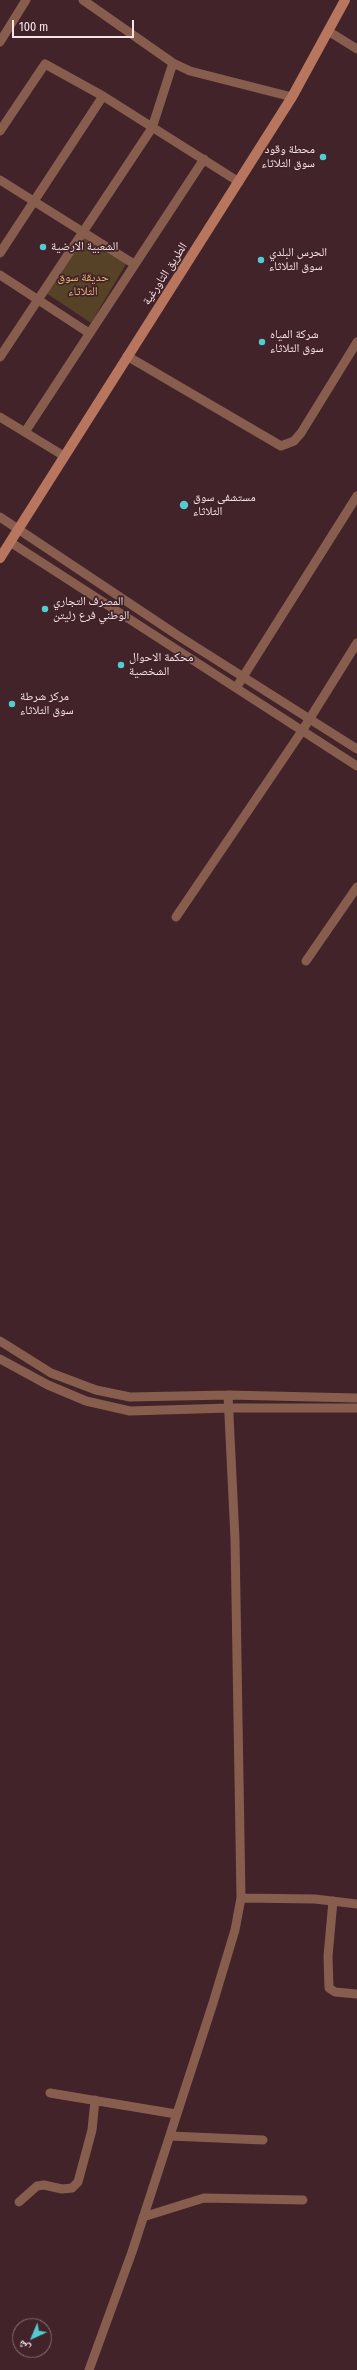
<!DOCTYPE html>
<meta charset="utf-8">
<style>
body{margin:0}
#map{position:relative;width:357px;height:2370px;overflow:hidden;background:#412329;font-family:"Fira Sans Condensed","Noto Naskh Arabic",sans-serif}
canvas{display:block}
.north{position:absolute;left:12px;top:2318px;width:40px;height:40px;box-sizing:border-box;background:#412329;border:1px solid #8a7075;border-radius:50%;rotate:224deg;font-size:11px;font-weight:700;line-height:16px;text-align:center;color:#f8e3e6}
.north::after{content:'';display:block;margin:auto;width:14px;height:18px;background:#51ccd1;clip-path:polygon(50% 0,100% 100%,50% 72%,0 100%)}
.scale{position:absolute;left:12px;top:20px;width:122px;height:18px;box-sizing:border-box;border:2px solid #f8e3e6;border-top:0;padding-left:5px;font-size:12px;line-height:14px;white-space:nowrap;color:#f8e3e6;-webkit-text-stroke:3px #412329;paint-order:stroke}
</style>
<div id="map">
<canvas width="357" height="2370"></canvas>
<div class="north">ش</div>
<div class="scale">100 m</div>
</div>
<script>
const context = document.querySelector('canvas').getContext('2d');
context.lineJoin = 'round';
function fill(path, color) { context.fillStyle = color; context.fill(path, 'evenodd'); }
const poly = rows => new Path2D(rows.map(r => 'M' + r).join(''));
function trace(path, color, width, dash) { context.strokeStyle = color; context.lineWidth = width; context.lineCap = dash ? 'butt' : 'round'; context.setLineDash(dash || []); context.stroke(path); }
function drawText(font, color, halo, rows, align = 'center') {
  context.font = font + ' "Fira Sans Condensed","Noto Naskh Arabic",sans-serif'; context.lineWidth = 3.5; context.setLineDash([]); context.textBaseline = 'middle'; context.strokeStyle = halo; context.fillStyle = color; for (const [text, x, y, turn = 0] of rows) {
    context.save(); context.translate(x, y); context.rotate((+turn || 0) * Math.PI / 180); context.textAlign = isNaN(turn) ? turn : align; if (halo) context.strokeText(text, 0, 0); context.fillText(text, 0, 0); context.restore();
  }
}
fill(poly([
 [84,235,126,264,91,323,46,293]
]), '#564226');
trace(poly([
 [83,0,173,63,190,71,292,97],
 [328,31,357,49],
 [0,42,26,0],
 [0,131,45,64,103,96,239,182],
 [0,180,134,264],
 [0,253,103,96],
 [0,275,89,333],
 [127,356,281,446,294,441,301,433,357,342],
 [0,357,152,128,173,63],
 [0,417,64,456],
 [25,432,204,159],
 [0,517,177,635,357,749],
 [10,542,357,766],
 [236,688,357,496],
 [176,917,302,731,357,643],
 [306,961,357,887],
 [0,1341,51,1373,96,1390,130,1397,228,1395,357,1398],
 [0,1359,48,1385,86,1401,130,1411,230,1408,357,1408],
 [241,1898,315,1899,357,1904],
 [333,1901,328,1956,329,1988,335,1992,357,1994],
 [50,2093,176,2114],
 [170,2136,263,2140],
 [19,2202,37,2186,44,2185,62,2189,72,2188,78,2182,92,2130,95,2100],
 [143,2217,204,2198,303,2200],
 [89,2370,132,2252,213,2003,235,1930,241,1898,235,1539,228,1395]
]), '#875d4e', 9);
trace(poly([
 [0,558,292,97,345,0]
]), '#b9765e', 10);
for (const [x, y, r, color] of [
 [323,157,4,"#51ccd1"],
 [43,247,4,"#51ccd1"],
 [261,260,4,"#51ccd1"],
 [262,342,4,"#51ccd1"],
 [184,505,5,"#51ccd1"],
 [45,609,4,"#51ccd1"],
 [121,665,4,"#51ccd1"],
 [12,704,4,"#51ccd1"]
]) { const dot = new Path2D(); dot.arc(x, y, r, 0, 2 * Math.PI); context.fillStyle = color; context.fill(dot); trace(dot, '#412329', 1.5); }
drawText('12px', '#f8e3e6', '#412329', [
 ["محطة وقود",315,150,"right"],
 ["سوق الثلاثاء",315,164,"right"],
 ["الشعبية الارضية",51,247],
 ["الحرس البلدي",269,253],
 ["سوق الثلاثاء",269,267],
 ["شركة المياه",270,335],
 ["سوق الثلاثاء",270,349],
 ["مستشفى سوق",193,498],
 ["الثلاثاء",193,512],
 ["المصرف التجاري",53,602],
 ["الوطني فرع زليتن",53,616],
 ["محكمة الاحوال",129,658],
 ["الشخصية",129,672],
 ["مركز شرطة",20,697],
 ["سوق الثلاثاء",20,711]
], 'left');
drawText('12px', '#f8e3e6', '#412329', [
 ["الطريق التاورغية",165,274,-57]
]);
drawText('12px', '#ebb974', '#412329', [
 ["حديقة سوق",83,278],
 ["الثلاثاء",83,292]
]);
</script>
